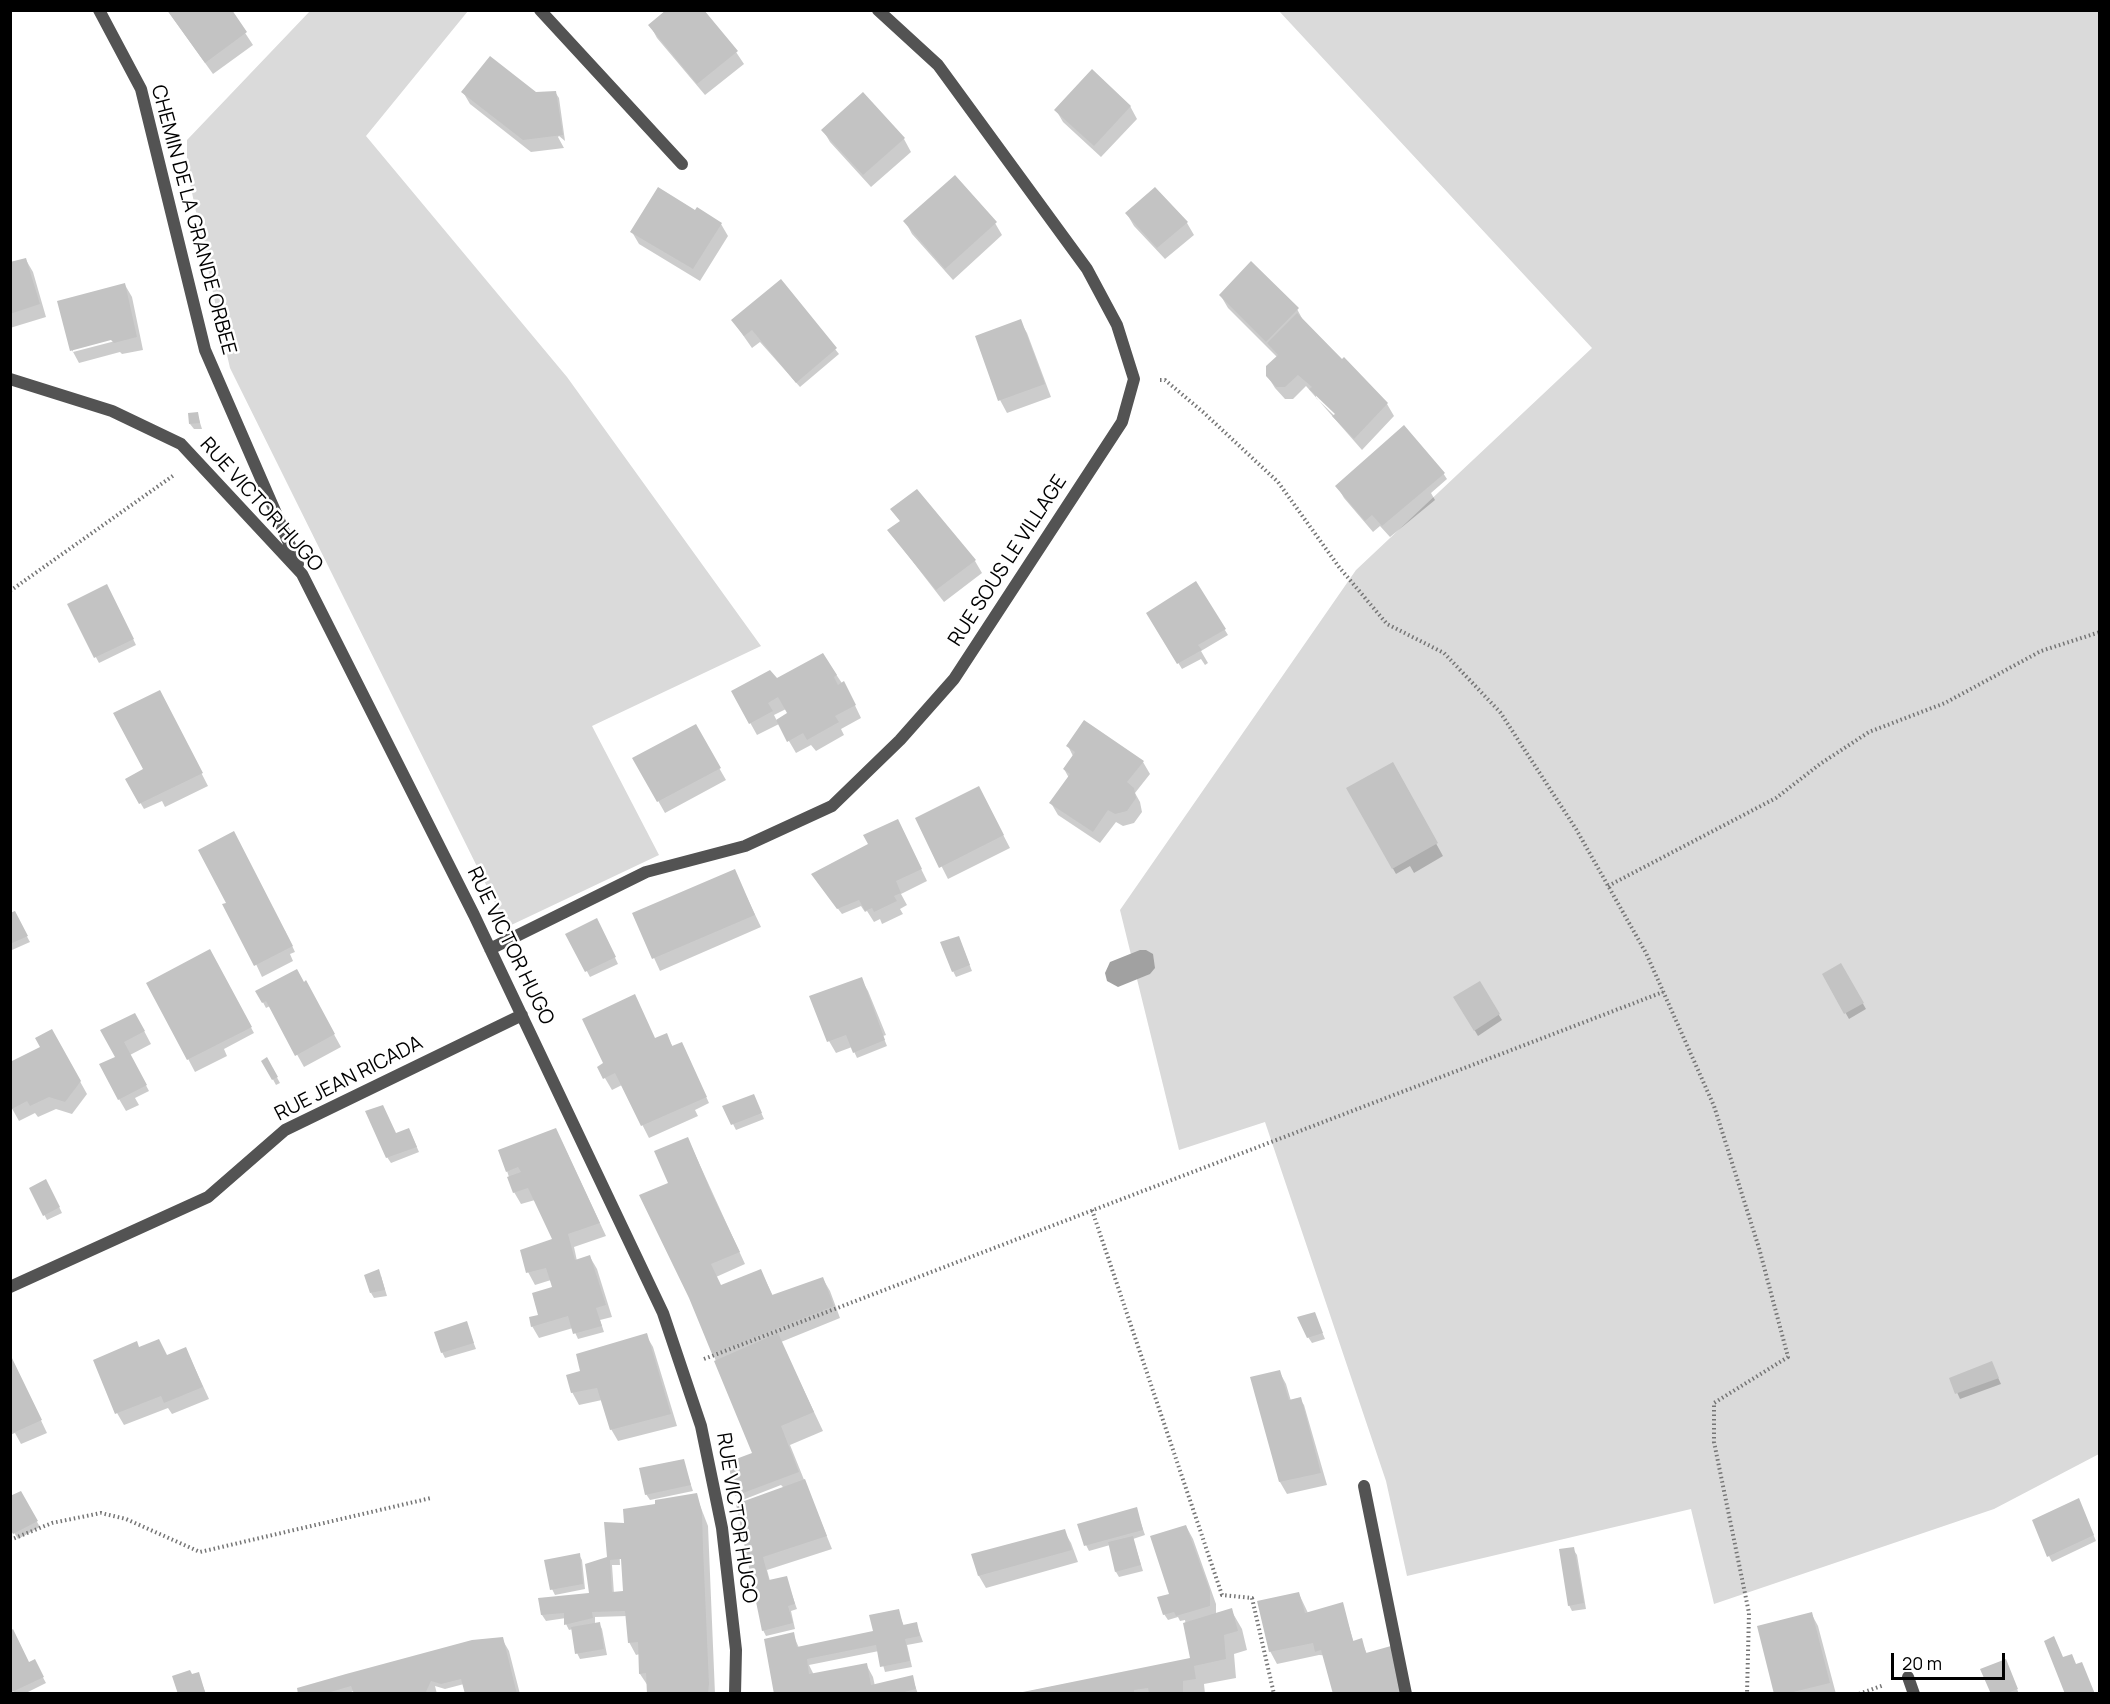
<!DOCTYPE html>
<style>
body{margin:0}
#map{position:relative;width:2110px;height:1704px;overflow:hidden;background:#fff;font-family:Manrope,sans-serif}
canvas{display:block}
.frame{position:absolute;inset:0;border:12px solid #000;pointer-events:none}
.scale{position:absolute;left:1891px;top:1653px;width:114px;height:27px;box-sizing:border-box;border:3px solid #000;border-top:0;padding-left:8px;font-size:18px;line-height:21px;white-space:nowrap;color:#000;-webkit-text-stroke:4px #fff;paint-order:stroke}
</style>
<div id="map">
<canvas width="2110" height="1704"></canvas>
<div class="frame"></div>
<div class="scale">20 m</div>
</div>
<script>
const context = document.querySelector('canvas').getContext('2d');
context.lineJoin = 'round';
function fill(path, color) { context.fillStyle = color; context.fill(path, 'evenodd'); }
const poly = rows => new Path2D(rows.map(r => 'M' + r).join(''));
function trace(path, color, width, dash) { context.strokeStyle = color; context.lineWidth = width; context.lineCap = dash ? 'butt' : 'round'; context.setLineDash(dash || []); context.stroke(path); }
function drawText(font, color, halo, rows, align = 'center') {
  context.font = font + ' Manrope,sans-serif'; context.lineWidth = 5; context.setLineDash([]); context.textBaseline = 'middle'; context.strokeStyle = halo; context.fillStyle = color; for (const [text, x, y, turn = 0] of rows) {
    context.save(); context.translate(x, y); context.rotate((+turn || 0) * Math.PI / 180); context.textAlign = isNaN(turn) ? turn : align; if (halo) context.strokeText(text, 0, 0); context.fillText(text, 0, 0); context.restore();
  }
}
fill(poly([
 [310,11,468,11,366,136,567,377,761,646,592,726,659,855,507,927,230,368,215,302,187,169,187,140],
 [1279,11,2099,11,2099,1454,1994,1509,1714,1604,1691,1509,1407,1576,1386,1481,1265,1122,1179,1150,1120,910,1356,570,1592,348]
]), '#dadada');
fill(poly([
 [1140,950,1146,950,1153,954,1155,968,1150,974,1118,987,1107,981,1105,973,1110,962]
]), '#a1a1a1');
fill(poly([
 [167,10,230,10,253,45,213,74],
 [650,25,736,52,744,64,705,95,657,38],
 [463,92,535,94,555,92,559,98,565,141,559,136,558,137,564,148,531,152,470,104],
 [863,94,904,139,911,152,871,187,830,142,823,130],
 [1130,106,1137,119,1101,157,1063,122,1056,110],
 [697,209,721,224,728,236,700,281,639,244,632,232,695,212],
 [1127,214,1187,223,1194,235,1165,259,1134,226],
 [905,221,995,223,1002,235,953,280,912,234],
 [10,259,12,264,26,260,33,272,46,317,10,328],
 [125,285,132,297,143,350,122,354,120,352,79,363,72,350,59,302],
 [118,337,119,340,73,352,73,349],
 [1221,296,1297,309,1304,322,1387,404,1394,416,1362,450,1306,386,1293,399,1285,399,1275,388,1267,375,1277,357,1228,308],
 [1316,394,1341,418,1339,420,1316,398],
 [733,321,835,349,839,354,800,387,760,342,752,348],
 [1020,321,1027,333,1051,397,1007,413,1000,400,977,337],
 [197,413,202,429,194,429,190,424],
 [1443,473,1447,479,1431,493,1435,500,1390,537,1380,526,1373,532,1344,498,1337,486],
 [916,491,975,561,982,573,944,602,903,549,901,522,892,510],
 [1196,583,1228,635,1201,651,1208,663,1205,665,1201,659,1182,669,1148,614],
 [113,598,136,645,99,663,91,648],
 [823,655,850,695,861,718,841,729,844,735,816,751,811,745,796,753,779,724,757,735,733,692,777,679],
 [786,709,789,714,777,721,774,715],
 [166,704,208,786,165,807,162,801,144,809,127,780,145,770],
 [695,726,726,780,665,813,634,758],
 [1068,746,1143,762,1150,774,1135,793,1140,802,1142,812,1134,823,1123,826,1116,822,1100,843,1058,815,1051,803,1069,778,1064,769,1073,756],
 [1392,764,1443,856,1414,873,1410,866,1396,874,1348,789],
 [985,800,1010,848,948,879,917,818],
 [904,834,927,881,901,894,907,905,900,909,903,914,882,924,880,919,874,922,867,911,865,912,861,906,842,914,816,880,870,845],
 [740,883,761,927,660,971,634,914],
 [228,904,285,931,295,952,290,954,293,961,262,977],
 [14,913,30,942,12,950,10,947,10,914],
 [600,926,618,964,590,977,567,934],
 [961,943,972,971,956,977,953,971],
 [216,963,254,1033,224,1049,227,1056,195,1072,148,983],
 [1841,965,1866,1009,1849,1019,1824,975],
 [861,979,868,991,886,1035,883,1036,887,1046,857,1058,852,1047,836,1053,829,1041],
 [305,982,341,1047,304,1067,270,1006,266,1008,257,991],
 [1479,983,1502,1020,1478,1036,1455,997],
 [142,1027,151,1044,130,1055,149,1091,135,1098,139,1105,126,1111,119,1099,117,1058,102,1031],
 [52,1031,87,1094,72,1114,56,1109,38,1117,35,1113,19,1121,10,1105],
 [666,1035,673,1047,684,1049,709,1103,695,1110,698,1116,649,1138,622,1085,612,1090,599,1068],
 [267,1059,280,1083,276,1085,263,1061],
 [756,1101,764,1119,736,1130,733,1124],
 [412,1136,419,1152,391,1163,387,1157],
 [688,1139,745,1264,716,1277,721,1287,761,1271,773,1296,823,1279,830,1291,840,1318,781,1342,823,1431,790,1445,832,1549,767,1570,770,1581,786,1578,797,1609,791,1611,795,1629,766,1636,763,1630,738,1505,784,1488,781,1485,740,1501,737,1495,754,1454,691,1300,670,1184],
 [562,1142,606,1236,574,1247,577,1261,590,1257,597,1269,612,1317,600,1320,604,1332,578,1339,573,1328,539,1338,532,1326,540,1316,554,1288,551,1280,535,1285,528,1272,554,1240,535,1200,521,1204,514,1192,507,1171],
 [49,1186,62,1213,47,1220,31,1189],
 [381,1276,387,1296,374,1298,371,1293],
 [1314,1313,1325,1339,1312,1343,1308,1337],
 [466,1323,476,1349,445,1358,442,1352],
 [646,1335,653,1347,677,1426,618,1441,611,1429,602,1400,579,1405,572,1392,582,1372],
 [186,1349,209,1399,172,1414,168,1408,124,1425,117,1413,167,1357],
 [11,1358,47,1433,21,1444,15,1433,10,1435],
 [1994,1369,2001,1384,1960,1399,1951,1379],
 [1279,1371,1286,1384,1291,1401,1300,1399,1304,1405,1327,1485,1287,1494,1280,1482],
 [683,1461,693,1491,650,1500,646,1494],
 [20,1493,40,1527,18,1539,10,1526],
 [696,1495,708,1526,715,1694,649,1694,648,1686,640,1674,640,1654,636,1655,629,1642,628,1616,595,1617,595,1624,599,1623,602,1629,607,1655,580,1659,577,1653,573,1629,569,1630,566,1624,566,1618,546,1621,542,1615,540,1599,591,1595,587,1565,609,1559,605,1523,626,1524,624,1510,657,1505,657,1502],
 [618,1527,621,1527,626,1599,623,1593,614,1594,612,1565,620,1565],
 [2081,1505,2096,1541,2052,1562,2049,1556],
 [1136,1509,1145,1535,1133,1539,1143,1571,1119,1577,1116,1572,1110,1545,1089,1551,1086,1545],
 [1186,1526,1193,1539,1216,1604,1216,1615,1231,1610,1242,1629,1247,1650,1234,1654,1236,1678,1204,1684,1205,1694,1015,1694,1191,1659,1185,1620,1180,1621,1178,1617,1168,1620,1164,1614],
 [1064,1531,1071,1543,1078,1562,986,1588,979,1576,972,1555],
 [1573,1549,1577,1555,1586,1609,1572,1611,1569,1605],
 [579,1555,582,1560,585,1589,555,1595,552,1589],
 [1299,1594,1308,1613,1342,1604,1354,1643,1361,1640,1367,1654,1398,1660,1319,1655,1277,1664,1270,1651],
 [898,1611,904,1626,916,1623,923,1642,907,1645,912,1667,885,1672,879,1651,809,1665,814,1675,866,1664,873,1677,875,1686,912,1677,918,1694,776,1694,793,1634,799,1648,875,1633],
 [1811,1613,1818,1626,1836,1694,1776,1694],
 [502,1639,509,1651,520,1694,466,1694,464,1684,445,1689,435,1686,437,1694,355,1694,354,1691,346,1694,300,1694],
 [34,1661,46,1683,24,1694,15,1694,10,1686,29,1664],
 [2008,1666,2019,1694,1992,1694],
 [198,1674,206,1694,180,1694,192,1676]
]), '#0003');
fill(poly([
 [167,10,232,10,247,32,205,63],
 [666,10,704,10,738,51,697,84,648,25],
 [490,56,536,92,556,91,563,135,523,140,461,92],
 [1092,69,1131,106,1094,146,1054,110],
 [863,92,905,138,863,175,821,130],
 [955,175,997,222,945,269,903,221],
 [658,187,695,210,697,207,722,223,693,269,630,232],
 [1155,187,1188,222,1157,248,1125,213],
 [26,258,40,304,10,314,10,262],
 [1251,261,1299,308,1266,342,1219,295],
 [781,279,837,348,796,383,752,330,744,336,731,320],
 [125,283,137,337,114,343,111,340,70,351,57,301],
 [1297,313,1342,359,1344,357,1388,403,1354,439,1332,416,1335,414,1309,389,1312,387,1298,375,1285,387,1276,387,1266,376,1266,366,1278,355,1267,343],
 [1021,319,1045,384,998,401,975,336],
 [198,412,200,423,189,424,188,413],
 [1404,425,1445,473,1382,526,1372,515,1365,521,1335,486],
 [917,489,976,560,936,590,887,530,900,521,890,509],
 [1196,581,1226,629,1198,645,1202,650,1177,664,1146,613],
 [107,584,134,639,94,658,67,604],
 [823,653,837,675,834,677,838,685,844,681,856,705,835,716,839,722,807,740,803,733,787,742,776,720,787,713,778,697,768,703,773,711,749,724,731,691,770,670,777,678],
 [160,690,203,773,139,804,125,779,143,769,113,713],
 [1084,720,1144,761,1127,782,1134,788,1136,798,1127,811,1115,814,1108,810,1093,832,1049,803,1070,774,1063,769,1075,752,1066,746],
 [696,724,721,768,657,802,632,758],
 [1393,762,1438,843,1392,869,1346,788],
 [979,786,1004,835,939,868,915,818],
 [898,819,922,869,896,881,901,893,894,896,897,901,874,912,872,908,865,911,859,900,837,909,811,874,868,844,863,835],
 [234,831,293,946,254,966,222,904,226,903,198,850],
 [735,869,755,915,652,959,632,913],
 [15,911,28,936,10,944,10,913],
 [597,918,616,957,585,972,565,934],
 [959,936,970,965,952,972,940,942],
 [210,949,252,1027,187,1060,146,983],
 [1841,963,1864,1003,1844,1014,1822,974],
 [297,969,304,982,306,980,335,1034,295,1056,266,1001,262,1003,255,991],
 [862,977,885,1040,853,1053,846,1035,827,1042,809,996],
 [1480,981,1500,1014,1474,1031,1453,997],
 [635,994,655,1038,667,1033,672,1046,682,1042,707,1097,641,1126,615,1073,603,1079,597,1067,603,1063,582,1019],
 [135,1013,145,1031,124,1042,147,1085,118,1100,99,1064,115,1057,100,1030],
 [52,1029,81,1081,65,1102,49,1097,30,1106,27,1101,10,1110,10,1062,40,1047,35,1038],
 [267,1057,278,1077,272,1080,261,1061],
 [754,1094,762,1113,731,1125,722,1106],
 [383,1105,396,1133,409,1128,417,1147,386,1158,365,1111],
 [556,1128,600,1223,568,1234,575,1260,590,1255,606,1305,596,1308,602,1326,573,1334,568,1316,531,1327,529,1317,538,1315,532,1293,552,1287,546,1268,526,1273,520,1250,552,1239,528,1188,513,1193,507,1177,521,1172,518,1167,506,1172,498,1150],
 [688,1137,712,1194,740,1252,711,1264,721,1285,761,1269,772,1295,823,1277,834,1306,712,1354,689,1298,639,1195,668,1183,654,1151],
 [46,1179,60,1207,43,1216,29,1188],
 [379,1269,385,1290,370,1293,364,1275],
 [1315,1312,1323,1333,1307,1338,1297,1317],
 [467,1321,474,1343,441,1353,434,1332],
 [647,1333,671,1414,610,1430,597,1388,571,1393,566,1375,580,1371,576,1354],
 [778,1333,814,1412,781,1426,799,1472,735,1496,728,1462,752,1453,714,1361],
 [159,1339,167,1355,186,1347,203,1387,164,1403,161,1396,115,1414,93,1360,137,1341,139,1347],
 [10,1354,42,1420,13,1433,10,1428],
 [1992,1361,1999,1378,1955,1394,1949,1378],
 [1280,1370,1289,1400,1301,1397,1321,1473,1279,1482,1250,1377],
 [684,1459,691,1485,645,1495,639,1468],
 [805,1479,827,1536,763,1557,769,1580,787,1576,795,1604,788,1606,793,1623,762,1631,736,1504],
 [21,1491,38,1521,13,1534,10,1529,10,1496],
 [697,1493,702,1512,703,1547,709,1684,708,1694,647,1694,646,1673,639,1674,638,1642,628,1643,625,1611,592,1612,593,1618,564,1625,564,1613,541,1615,538,1598,589,1593,585,1564,607,1557,604,1522,624,1523,623,1509,655,1504,655,1500],
 [621,1559,623,1591,612,1592,610,1560],
 [2079,1498,2094,1535,2047,1557,2032,1520],
 [1137,1507,1143,1530,1084,1546,1077,1524],
 [1186,1525,1210,1591,1210,1606,1176,1616,1174,1612,1163,1615,1157,1597,1169,1594,1150,1536],
 [1065,1529,1072,1550,978,1576,971,1554],
 [1133,1536,1141,1565,1115,1572,1108,1542],
 [1574,1547,1584,1603,1568,1606,1559,1549],
 [580,1553,583,1584,550,1590,544,1560],
 [1299,1592,1305,1613,1343,1602,1353,1641,1362,1638,1366,1653,1391,1646,1401,1694,1333,1694,1321,1650,1315,1652,1313,1643,1269,1652,1257,1601],
 [1232,1608,1238,1631,1224,1635,1226,1659,1194,1666,1196,1679,1183,1681,1183,1694,1149,1694,1148,1688,1134,1690,1134,1694,1013,1694,1190,1658,1183,1623],
 [899,1609,903,1625,917,1622,920,1636,905,1639,910,1661,880,1667,876,1645,807,1659,809,1674,867,1663,871,1685,913,1675,916,1689,897,1694,774,1694,764,1639,794,1632,797,1647,873,1631,869,1615],
 [1812,1612,1830,1683,1785,1694,1774,1694,1757,1626],
 [600,1622,604,1649,575,1654,571,1627],
 [13,1629,29,1662,35,1659,44,1677,12,1692,10,1689,10,1631],
 [2054,1636,2063,1657,2072,1654,2076,1664,2082,1662,2095,1694,2065,1694,2044,1641],
 [503,1637,517,1694,465,1694,461,1679,441,1684,431,1681,425,1694,354,1694,351,1686,324,1694,298,1694,297,1688,346,1674,472,1640],
 [2006,1659,2018,1689,2004,1694,1991,1694,1980,1669],
 [190,1670,192,1674,199,1672,205,1692,178,1694,172,1676]
]), '#c3c3c3');
trace(poly([
 [1160,380,1165,380,1203,412,1278,482,1339,567,1387,624,1444,653,1500,712,1576,829,1646,953,1714,1106,1759,1248,1788,1357,1714,1403,1714,1442,1749,1613,1747,1694],
 [10,591,174,475],
 [1608,886,1776,798,1820,764,1869,732,1945,703,2041,651,2100,632],
 [1092,1210,1222,1595,1252,1598,1274,1694],
 [704,1359,1663,992],
 [10,1540,52,1523,101,1513,126,1519,200,1552,431,1498],
 [1859,1694,1884,1685]
]), '#757575', 4, [1.5, 3]);
trace(poly([
 [540,10,682,164],
 [1364,1486,1406,1694]
]), '#535353', 12);
trace(poly([
 [99,10,141,89,205,350,298,564],
 [10,379,112,411,181,444,302,574,474,915,663,1313,701,1426,722,1528,736,1650,735,1694],
 [490,949,646,872,745,846,832,806,900,740,954,679,1122,422,1134,379,1117,325,1087,269,938,65,878,10],
 [10,1287,208,1197,285,1130,522,1015],
 [1908,1677,1914,1694]
]), '#535353', 12);
drawText('20px', '#000', '#fff', [
 ["CHEMIN DE LA GRANDE ORBEE",193,220,75],
 ["RUE VICTOR HUGO",261,505,48],
 ["RUE SOUS LE VILLAGE",1008,561,-57],
 ["RUE VICTOR HUGO",510,946,64],
 ["RUE JEAN RICADA",349,1079,-27],
 ["RUE VICTOR HUGO",736,1518,81]
]);
</script>
